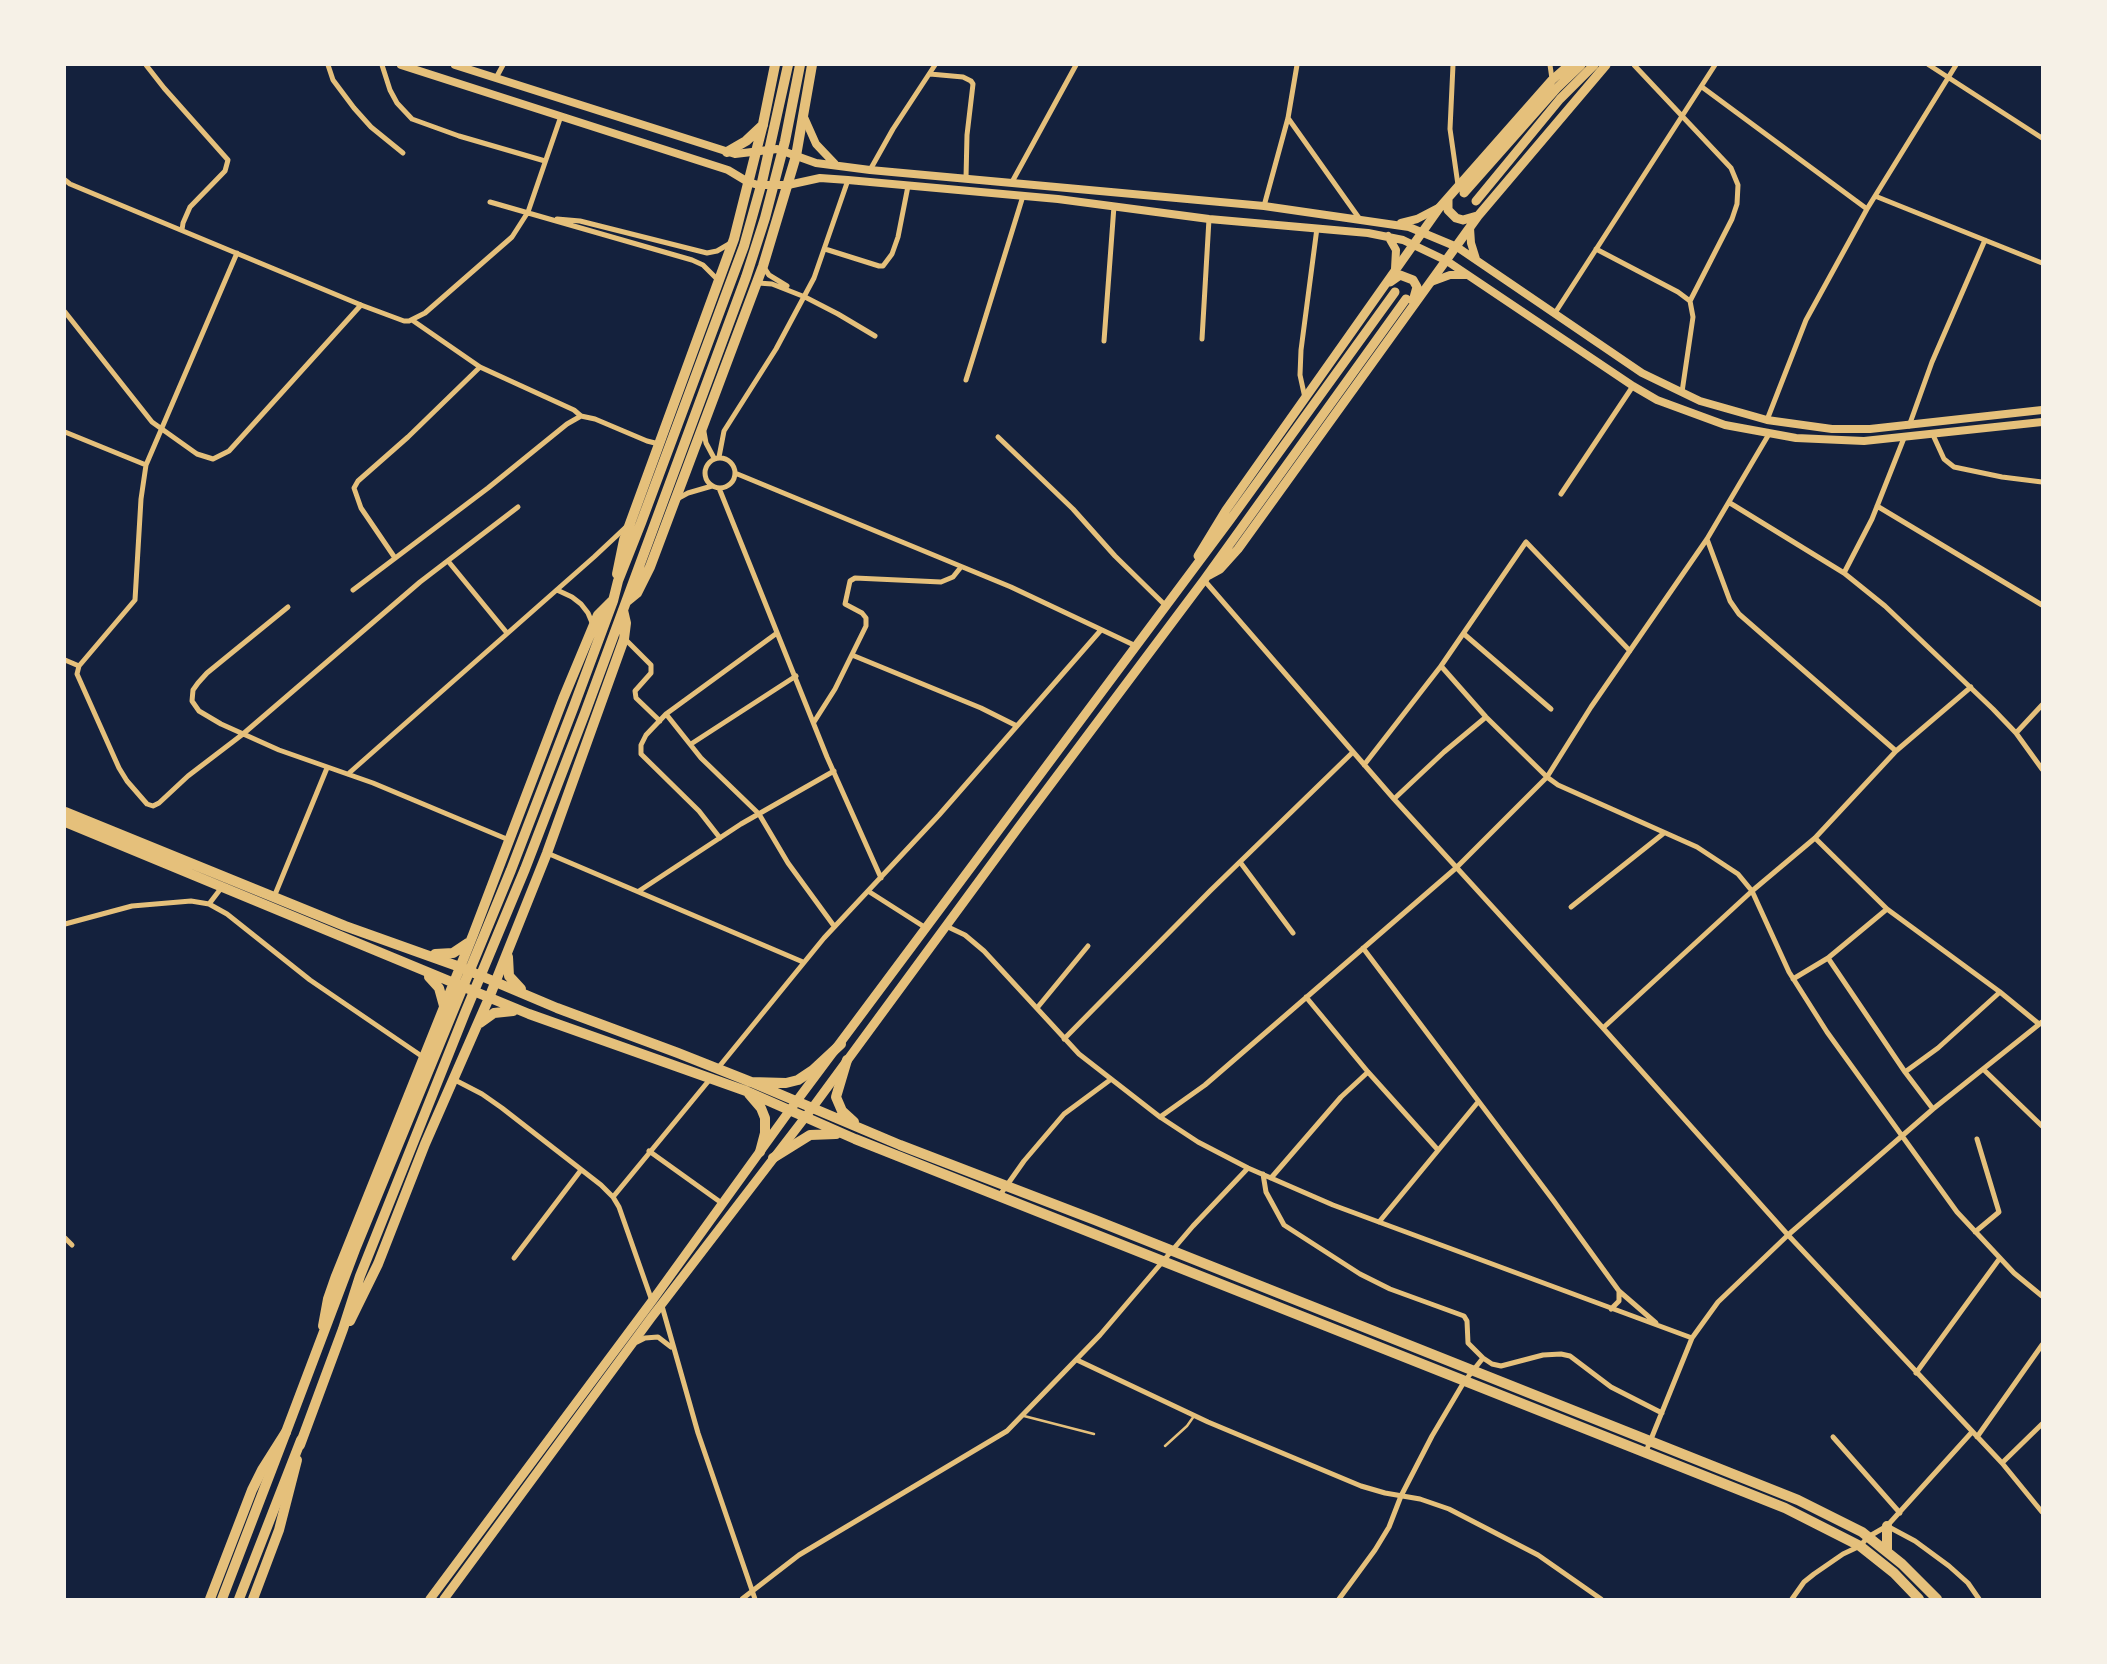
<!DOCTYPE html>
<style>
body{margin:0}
#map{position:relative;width:2107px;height:1664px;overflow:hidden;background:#14213d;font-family:Mulish,sans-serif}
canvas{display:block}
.frame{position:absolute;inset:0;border:66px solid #f6f1e7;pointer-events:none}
</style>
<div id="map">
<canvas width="2107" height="1664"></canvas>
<div class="frame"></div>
</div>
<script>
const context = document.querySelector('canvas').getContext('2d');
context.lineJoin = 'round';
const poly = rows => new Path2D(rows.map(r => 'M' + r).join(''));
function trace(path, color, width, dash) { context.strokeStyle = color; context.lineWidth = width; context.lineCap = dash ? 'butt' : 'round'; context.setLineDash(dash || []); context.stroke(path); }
trace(poly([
 [1024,1416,1094,1434],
 [1165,1446,1187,1426,1194,1416]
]), '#e5c07b', 2.5);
trace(poly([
 [146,65,164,88,228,160,225,171,190,207,183,223,182,230],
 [328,65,333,80,354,108,371,127,403,153],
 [382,65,390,90,397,103,412,119,459,136,545,161],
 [1453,65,1450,129,1458,185],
 [1550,65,1552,79],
 [1634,65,1731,168,1738,185,1737,204,1732,219,1690,301],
 [1929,65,2042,138],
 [930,74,963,77,971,81,973,84,967,135,966,178],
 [496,78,503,65],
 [1702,87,1867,209],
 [1288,118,1359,218],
 [870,170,893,129,935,65],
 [65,180,70,184,361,305,404,321,409,321,425,313,512,237,528,212,561,116],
 [1012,182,1076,65],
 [1875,196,2042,263],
 [490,202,692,260,703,265,718,280],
 [1264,206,1288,118,1297,65],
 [557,219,580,221,707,253,717,251,729,244],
 [825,249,879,266,883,266,892,254,898,237,908,186],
 [1596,249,1678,292,1690,301,1693,317,1682,392],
 [237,253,146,465,141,499,135,600,79,666,77,674,119,768,127,781,147,804,153,806,159,803,188,776,243,734,420,582,518,507],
 [763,266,769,275,787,286],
 [758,283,772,284,805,297,838,314,875,336],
 [65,312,152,422,197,454,213,459,229,451,361,305],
 [1555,313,1715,65],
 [412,320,480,367,574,410,581,416],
 [1202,339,1209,219],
 [1104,341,1114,206],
 [966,380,1023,196],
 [1305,398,1300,375,1301,350,1317,228],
 [1767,420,1806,320,1867,209,1956,65],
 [1909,426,1932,362,1985,240],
 [65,432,146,465],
 [704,432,706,443,714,458],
 [1933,435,1944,459,1954,467,2002,477,2042,482],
 [998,437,1073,509,1115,556,1166,606],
 [719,457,724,431,776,349,814,278,848,180],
 '705 473a15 15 0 1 1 30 0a15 15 0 1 1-30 0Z',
 [735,473,1011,587,1136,646],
 [719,488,827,757,881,878],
 [1561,494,1633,386],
 [677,499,688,493,712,486],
 [1730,503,1844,573,1885,606,1993,709,2016,733,2042,769],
 [1877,506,2042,605],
 [1707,539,1730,601,1739,614,1896,751],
 [395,558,361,508,354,488,358,481,408,437,480,367],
 [448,561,507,633],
 [1844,573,1872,519,1904,438],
 [1204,580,1394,799,1603,1028,1788,1235,2002,1463,2042,1512],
 [353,590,488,488,567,424,581,416,595,419,647,441,659,444],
 [557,590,572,597,581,604,588,613,593,625],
 [288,607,207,673,198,683,193,690,192,701,199,711,221,724,279,750,373,783,509,840],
 [777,633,666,714,701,758,759,814,788,863,834,926],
 [1464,634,1551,709],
 [625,639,651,665,651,673,635,691,636,698,660,721],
 [1630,651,1526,542,1441,666,1486,717,1547,777,1558,785,1697,847,1738,874,1752,891,1789,972,1827,1032,1957,1212,2014,1273,2042,1296],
 [852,655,981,708,1017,726],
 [65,660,79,666],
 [666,714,646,735,641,745,641,754,699,811,720,838],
 [814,722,835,689,866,626,866,618,862,613,845,604,850,581,855,578,941,582,953,577,961,567],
 [2016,733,2042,705],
 [691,744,796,676],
 [1364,765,1441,666],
 [348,774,594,557,626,527],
 [1394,799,1444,752,1486,717],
 [1815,838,1887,909,2000,992,2039,1024],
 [547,853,803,962],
 [1240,862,1293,933],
 [639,891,741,824,834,771],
 [868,891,926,928],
 [274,897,327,768],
 [209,904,222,887],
 [1571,907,1664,833],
 [65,924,132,906,191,901,209,904,227,914,310,980,423,1057],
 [946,926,965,935,984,951,1079,1054,1160,1117,1198,1142,1248,1168,1333,1205,1692,1338],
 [1363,948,1553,1200,1619,1291,1656,1323],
 [1828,958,1905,1072,1938,1048,2000,992],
 [1793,979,1828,958,1887,909],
 [1306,997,1368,1072,1438,1150],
 [1037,1008,1088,946],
 [1603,1028,1752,891,1815,838,1896,751,1971,687],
 [1064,1039,1210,891,1353,752],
 [718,1068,824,938,939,815,1101,630],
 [1983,1069,2042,1126],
 [1905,1072,1933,1109],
 [453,1079,482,1094,502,1108,601,1185,613,1197,619,1207,652,1301],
 [1160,1117,1205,1085,1456,868,1547,777,1591,707,1707,539,1769,434],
 [649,1151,723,1204],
 [1263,1174,1266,1192,1284,1225,1360,1274,1390,1289,1464,1316,1467,1321,1468,1343,1483,1358,1464,1382,1432,1436,1401,1496,1389,1527,1375,1550,1339,1599],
 [1271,1178,1341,1097,1368,1072],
 [1000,1195,1024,1161,1064,1114,1110,1080],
 [613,1197,711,1078],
 [1379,1222,1478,1102],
 [1975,1232,1999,1212,1977,1139],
 [65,1238,72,1245],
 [514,1258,581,1170],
 [662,1306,698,1433,755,1599],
 [1611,1309,1619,1301,1619,1291],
 [637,1342,645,1338,658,1337,671,1347],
 [1483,1358,1492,1364,1501,1366,1543,1355,1561,1354,1570,1356,1611,1387,1662,1413],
 [1077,1360,1208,1422,1361,1486,1385,1493,1420,1499,1449,1509,1538,1555,1601,1599],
 [1916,1373,2000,1258],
 [1833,1437,1900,1513],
 [1977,1437,2042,1345],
 [1645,1454,1692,1338,1718,1302,1788,1235,1933,1109,2042,1022],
 [2002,1463,2042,1424],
 [1887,1526,1915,1541,1949,1566,1968,1583,1979,1599],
 [742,1599,799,1555,1007,1431,1100,1335,1193,1226,1248,1168],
 [1792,1599,1804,1582,1814,1574,1843,1554,1860,1546,1868,1537,1887,1526,1972,1432]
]), '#e5c07b', 5);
trace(poly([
 [401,65,728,170,748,182,758,185,788,185,820,178,848,180,1058,199,1209,219,1368,233,1403,240,1447,261,1633,386,1657,400,1725,425,1796,438,1864,441,2042,422],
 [455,65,735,154,777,149,816,163,870,170,1264,206,1409,227,1457,247,1642,373,1700,401,1767,420,1832,429,1870,429,2042,410],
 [804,117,816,144,835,164],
 [1401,223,1417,219,1440,207],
 [1470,228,1471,243,1476,259],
 [1388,236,1396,250,1395,269],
 [1431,282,1450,275,1466,275]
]), '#e5c07b', 8);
trace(poly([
 [1464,193,1557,88,1581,65],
 [1448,198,1448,210,1456,218,1463,220,1477,216],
 [1476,201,1560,99,1594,65],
 [1390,282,1400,275,1413,280,1417,287,1413,301],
 [1198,556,1226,510,1440,207,1552,80,1569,65],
 [1209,575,1220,569,1238,549,1478,216,1606,65],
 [430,1599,652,1301,790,1110,1230,520,1395,292],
 [444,1599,651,1318,813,1107,1018,828,1204,580,1406,299]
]), '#e5c07b', 9);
trace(poly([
 [727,152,746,141,763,125],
 [617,574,624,540,734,239,763,124,775,65],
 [626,602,637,593,650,567,763,266,796,156,812,65],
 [65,812,345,926,460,967,557,1008,678,1053,751,1082,786,1083,798,1080,813,1070,841,1044],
 [65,822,529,1014,746,1091,855,1139,1785,1508,1860,1546,1894,1573,1919,1599],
 [435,954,453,953,468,943],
 [508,957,509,976,521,989],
 [429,977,439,988,444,1006],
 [480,1023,494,1013,513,1011],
 [847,1060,836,1097,842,1111,854,1122],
 [751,1082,900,1145,1095,1220,1798,1500,1862,1532,1902,1564,1937,1599],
 [749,1094,761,1108,765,1118,765,1133,760,1152],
 [773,1158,810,1135,836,1134],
 [350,1321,378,1264,425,1144,489,998,547,853,624,639,626,623,623,610],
 [323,1326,328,1299,336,1276,473,935,563,699,598,615,612,601],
 [300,1445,343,1329,360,1276,465,1013,525,869,585,713,746,277,765,218,785,141,800,65],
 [1887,1526,1887,1552],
 [210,1599,252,1490,262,1470,286,1432,356,1247,511,870,574,706,613,601,618,581,641,523,744,246,762,182,788,65],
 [253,1599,279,1530,297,1460]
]), '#e5c07b', 10);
trace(poly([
 [222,1599,286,1432],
 [239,1599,301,1440]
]), '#e5c07b', 10);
</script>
